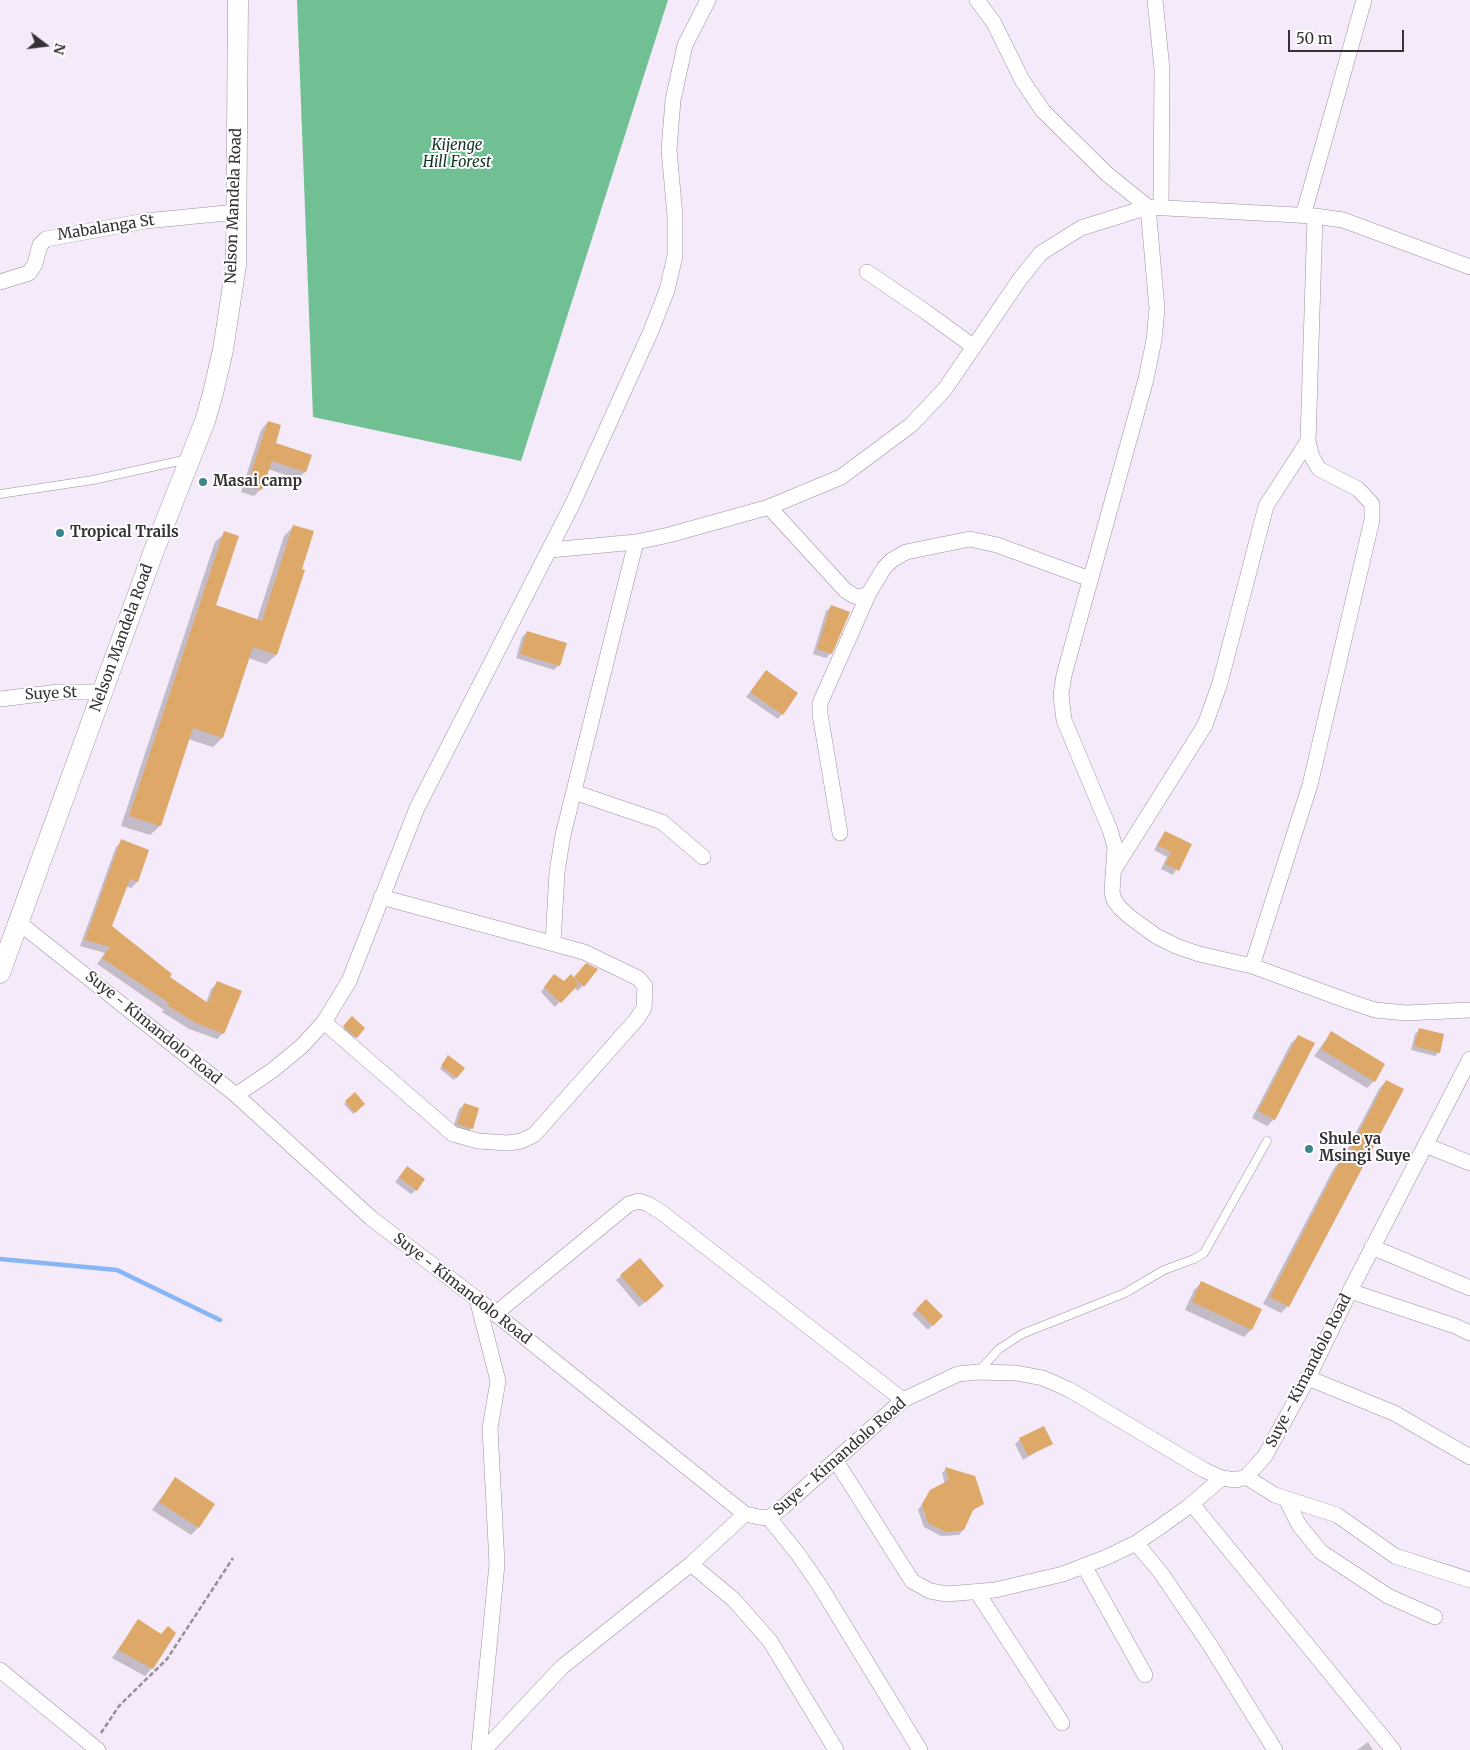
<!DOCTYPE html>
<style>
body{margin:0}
#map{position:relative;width:1470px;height:1750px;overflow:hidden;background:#f4eaf9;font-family:Merriweather,serif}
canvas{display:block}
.north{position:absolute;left:20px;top:20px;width:50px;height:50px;-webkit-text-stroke:4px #fff;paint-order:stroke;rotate:105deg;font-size:14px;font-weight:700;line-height:20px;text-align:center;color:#353137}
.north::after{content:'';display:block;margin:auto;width:18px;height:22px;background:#353137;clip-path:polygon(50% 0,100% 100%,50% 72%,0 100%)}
.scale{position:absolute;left:1288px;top:30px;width:116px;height:22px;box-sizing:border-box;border:2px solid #353137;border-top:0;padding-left:6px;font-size:15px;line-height:18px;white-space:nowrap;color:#353137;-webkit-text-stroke:4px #fff;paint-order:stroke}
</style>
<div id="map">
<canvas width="1470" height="1750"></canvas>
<div class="north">N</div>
<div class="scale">50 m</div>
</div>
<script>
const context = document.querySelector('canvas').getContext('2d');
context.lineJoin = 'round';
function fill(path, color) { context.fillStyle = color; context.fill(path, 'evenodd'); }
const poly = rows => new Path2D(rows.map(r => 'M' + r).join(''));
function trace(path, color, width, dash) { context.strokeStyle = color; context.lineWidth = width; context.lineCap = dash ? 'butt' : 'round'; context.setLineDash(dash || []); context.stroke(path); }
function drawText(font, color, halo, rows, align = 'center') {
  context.font = font + ' Merriweather,serif'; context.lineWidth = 4; context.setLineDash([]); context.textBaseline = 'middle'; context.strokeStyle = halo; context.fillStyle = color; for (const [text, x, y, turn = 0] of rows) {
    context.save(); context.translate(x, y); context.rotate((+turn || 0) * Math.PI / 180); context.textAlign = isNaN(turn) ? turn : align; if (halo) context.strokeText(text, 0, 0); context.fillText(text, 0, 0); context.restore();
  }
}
fill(poly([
 [297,0,668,0,521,461,313,417]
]), '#71c093');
fill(poly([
 [268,422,274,443,310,455,305,472,297,479,268,469,261,489,254,496,241,492,261,430],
 [294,526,276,655,266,664,248,658,222,738,213,747,188,739,160,826,150,835,121,826,215,542,225,533,214,606,257,620,284,536],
 [831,607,831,653,826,658,813,654,826,611],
 [527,632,559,665,554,670,516,658,522,637],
 [766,672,797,694,778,719,746,697],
 [1165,832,1190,845,1173,875,1161,869,1167,857,1154,850],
 [122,841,148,850,137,882,131,888,126,886,110,926,168,977,206,1003,211,989,217,983,223,1033,217,1039,189,1029,162,1012,164,1010,97,964,105,953,80,946,116,847],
 [586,965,596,970,578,991,574,987,555,1007,541,992,550,980,565,983,573,979],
 [352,1018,363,1028,354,1039,342,1029],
 [1419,1030,1439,1052,1435,1056,1411,1050,1415,1034],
 [1331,1033,1374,1081,1367,1088,1314,1056],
 [1299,1036,1274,1119,1267,1126,1252,1118,1291,1043],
 [447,1059,463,1068,454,1080,440,1069],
 [1386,1081,1288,1306,1281,1313,1263,1304,1334,1168,1341,1161,1379,1089],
 [355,1094,364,1104,353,1114,344,1104],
 [464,1105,472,1128,467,1133,453,1128,459,1109],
 [403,1172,416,1190,411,1194,395,1182],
 [621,1276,658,1291,639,1307,616,1280],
 [1201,1283,1251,1330,1244,1337,1185,1310,1194,1290],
 [926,1301,941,1316,928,1330,912,1314],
 [1020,1439,1051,1443,1023,1460,1015,1444],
 [946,1469,982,1503,971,1512,963,1530,959,1535,941,1536,924,1527,918,1510,931,1491,945,1484,942,1473],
 [175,1479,198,1528,191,1535,152,1510],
 [138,1621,152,1668,145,1676,112,1658],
 [1368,1742,1373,1750,1357,1750]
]), '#0003');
trace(poly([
 [0,1259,117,1270,220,1320]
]), '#88b5f4', 4.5);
fill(poly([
 [268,421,281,425,276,443,312,455,306,472,272,461,262,490,247,485],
 [293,525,314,531,302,569,305,570,277,655,253,647,223,738,193,728,161,826,129,816,224,531,239,536,216,605,262,621],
 [831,605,850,612,832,654,817,649],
 [527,631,567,643,560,666,520,654],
 [766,670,798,693,783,715,750,692],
 [1165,831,1192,844,1179,871,1165,864,1171,852,1157,845],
 [121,839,149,850,138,882,130,879,112,926,172,974,170,977,208,1003,217,981,242,991,224,1034,196,1023,167,1005,169,1003,102,958,110,947,85,940],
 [586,963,598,969,584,987,574,977],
 [554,974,564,981,571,974,579,984,561,1003,544,987],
 [352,1016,365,1028,357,1038,343,1026],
 [1419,1028,1444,1034,1440,1053,1414,1046],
 [1331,1031,1385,1064,1375,1082,1321,1049],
 [1298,1035,1315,1043,1275,1120,1258,1111],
 [448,1055,465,1068,457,1078,441,1066],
 [1386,1080,1404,1089,1289,1307,1270,1297,1341,1159,1344,1161],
 [355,1092,365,1104,355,1113,345,1101],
 [464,1103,479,1108,473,1129,457,1124],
 [407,1166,425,1179,417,1191,399,1177],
 [640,1258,664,1286,645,1303,620,1275],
 [1201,1281,1262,1309,1252,1330,1192,1302],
 [926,1299,943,1316,933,1326,916,1309],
 [1044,1426,1053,1444,1028,1456,1019,1438],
 [945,1467,975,1476,979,1488,984,1504,973,1510,964,1530,946,1532,928,1523,922,1504,930,1490,949,1480],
 [175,1477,215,1504,199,1528,159,1502],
 [138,1619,161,1634,168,1626,176,1633,153,1669,118,1650]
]), '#dea868');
const lane = poly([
 [0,494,93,480,188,459],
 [979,1371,999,1349,1022,1334,1125,1293,1164,1270,1194,1259,1204,1253,1267,1141]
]);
const street = poly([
 [977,0,994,23,1022,80,1043,111,1107,174,1148,207,1157,309,1154,340,1146,379,1064,675,1061,695,1064,720,1110,830,1115,847,1112,892,1114,900,1120,908,1130,917,1156,936,1176,946,1199,954,1252,966,1348,1001,1375,1010,1406,1013,1470,1010],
 [1155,0,1162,69,1161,207],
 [1303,216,1364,0],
 [867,272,926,312,974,347],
 [0,282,29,273,35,264,40,245,46,239,145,221,237,212],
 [769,507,845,590,854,596,862,597,869,593,884,568,892,560,906,552,970,539,997,545,1090,579],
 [550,550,636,542,669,535,769,507,841,477,911,425,945,389,1020,279,1041,253,1081,228,1148,207,1315,216,1343,220,1470,267],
 [0,699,58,692,103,692],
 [574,792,662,822,703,857],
 [840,833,820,714,820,703,869,593],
 [1115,868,1205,725,1220,683,1266,506,1308,441],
 [18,922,236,1095,371,1218,477,1299,745,1514,759,1517,769,1518,782,1508,903,1400,958,1374,977,1372,1016,1373,1043,1378,1070,1390,1204,1470,1222,1478,1236,1480,1246,1477,1265,1456,1308,1378,1350,1291,1470,1059],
 [553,943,557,872,563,835,636,542],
 [1252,966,1310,785,1372,520,1372,504,1358,489,1319,469,1312,457,1308,441,1315,216],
 [324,1022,453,1134,478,1141,508,1143,521,1141,534,1135,636,1020,644,1008,645,986,638,978,584,952,381,897],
 [236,1095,273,1070,302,1046,324,1022,349,981,417,808,573,503,651,331,667,290,675,256,675,216,669,150,673,100,685,45,708,0],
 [1425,1145,1470,1163],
 [1372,1247,1470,1288],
 [1350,1291,1455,1326,1470,1333],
 [477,1299,498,1381,490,1428,497,1564,479,1750],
 [495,1314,629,1204,639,1201,648,1204,661,1212,903,1400],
 [1308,1378,1394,1413,1470,1457],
 [836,1461,912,1581,930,1591,947,1594,995,1590,1063,1574,1107,1557,1136,1543,1157,1529,1188,1507,1222,1478],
 [1246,1477,1275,1495,1337,1515,1395,1556,1470,1580],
 [1286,1499,1299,1525,1321,1552,1388,1596,1435,1617],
 [1192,1504,1393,1750],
 [769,1518,798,1554,820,1586,920,1750],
 [1136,1543,1161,1573,1210,1645,1275,1750],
 [691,1564,734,1600,770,1641,836,1750],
 [1084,1566,1145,1675],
 [977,1592,1062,1723],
 [0,1670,98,1750],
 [484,1750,562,1667,691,1564,745,1514]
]);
const secondary = poly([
 [0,973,153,553,205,421,213,393,223,350,236,265,238,0]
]);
trace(lane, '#9c92a0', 9);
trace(street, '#9c92a0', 16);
trace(secondary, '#9c92a0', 21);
trace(poly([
 [101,1733,119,1706,167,1659,233,1558]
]), '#97909a', 2.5, [5, 2.5]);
trace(lane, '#fff', 8);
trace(street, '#fff', 15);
trace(secondary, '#fff', 20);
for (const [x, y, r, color] of [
 [203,482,5,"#3d858c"],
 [60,533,5,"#3d858c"],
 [1309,1149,5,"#3d858c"]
]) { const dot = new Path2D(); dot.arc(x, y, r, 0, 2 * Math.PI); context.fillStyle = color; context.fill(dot); trace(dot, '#fff', 2); }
drawText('italic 15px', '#143724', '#fff', [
 ["Kijenge",457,146],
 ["Hill Forest",457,163]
]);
drawText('15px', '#353137', '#fff', [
 ["Nelson Mandela Road",234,206,-88],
 ["Mabalanga St",106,228,-9],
 ["Nelson Mandela Road",122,638,-70],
 ["Suye St",51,694,-3],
 ["Suye - Kimandolo Road",153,1028,39],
 ["Suye - Kimandolo Road",462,1289,38],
 ["Suye - Kimandolo Road",1309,1371,-63],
 ["Suye - Kimandolo Road",840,1457,-41]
]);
drawText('bold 15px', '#353137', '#fff', [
 ["Masai camp",213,482],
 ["Tropical Trails",70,533],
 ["Shule ya",1319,1140],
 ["Msingi Suye",1319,1157]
], 'left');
</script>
